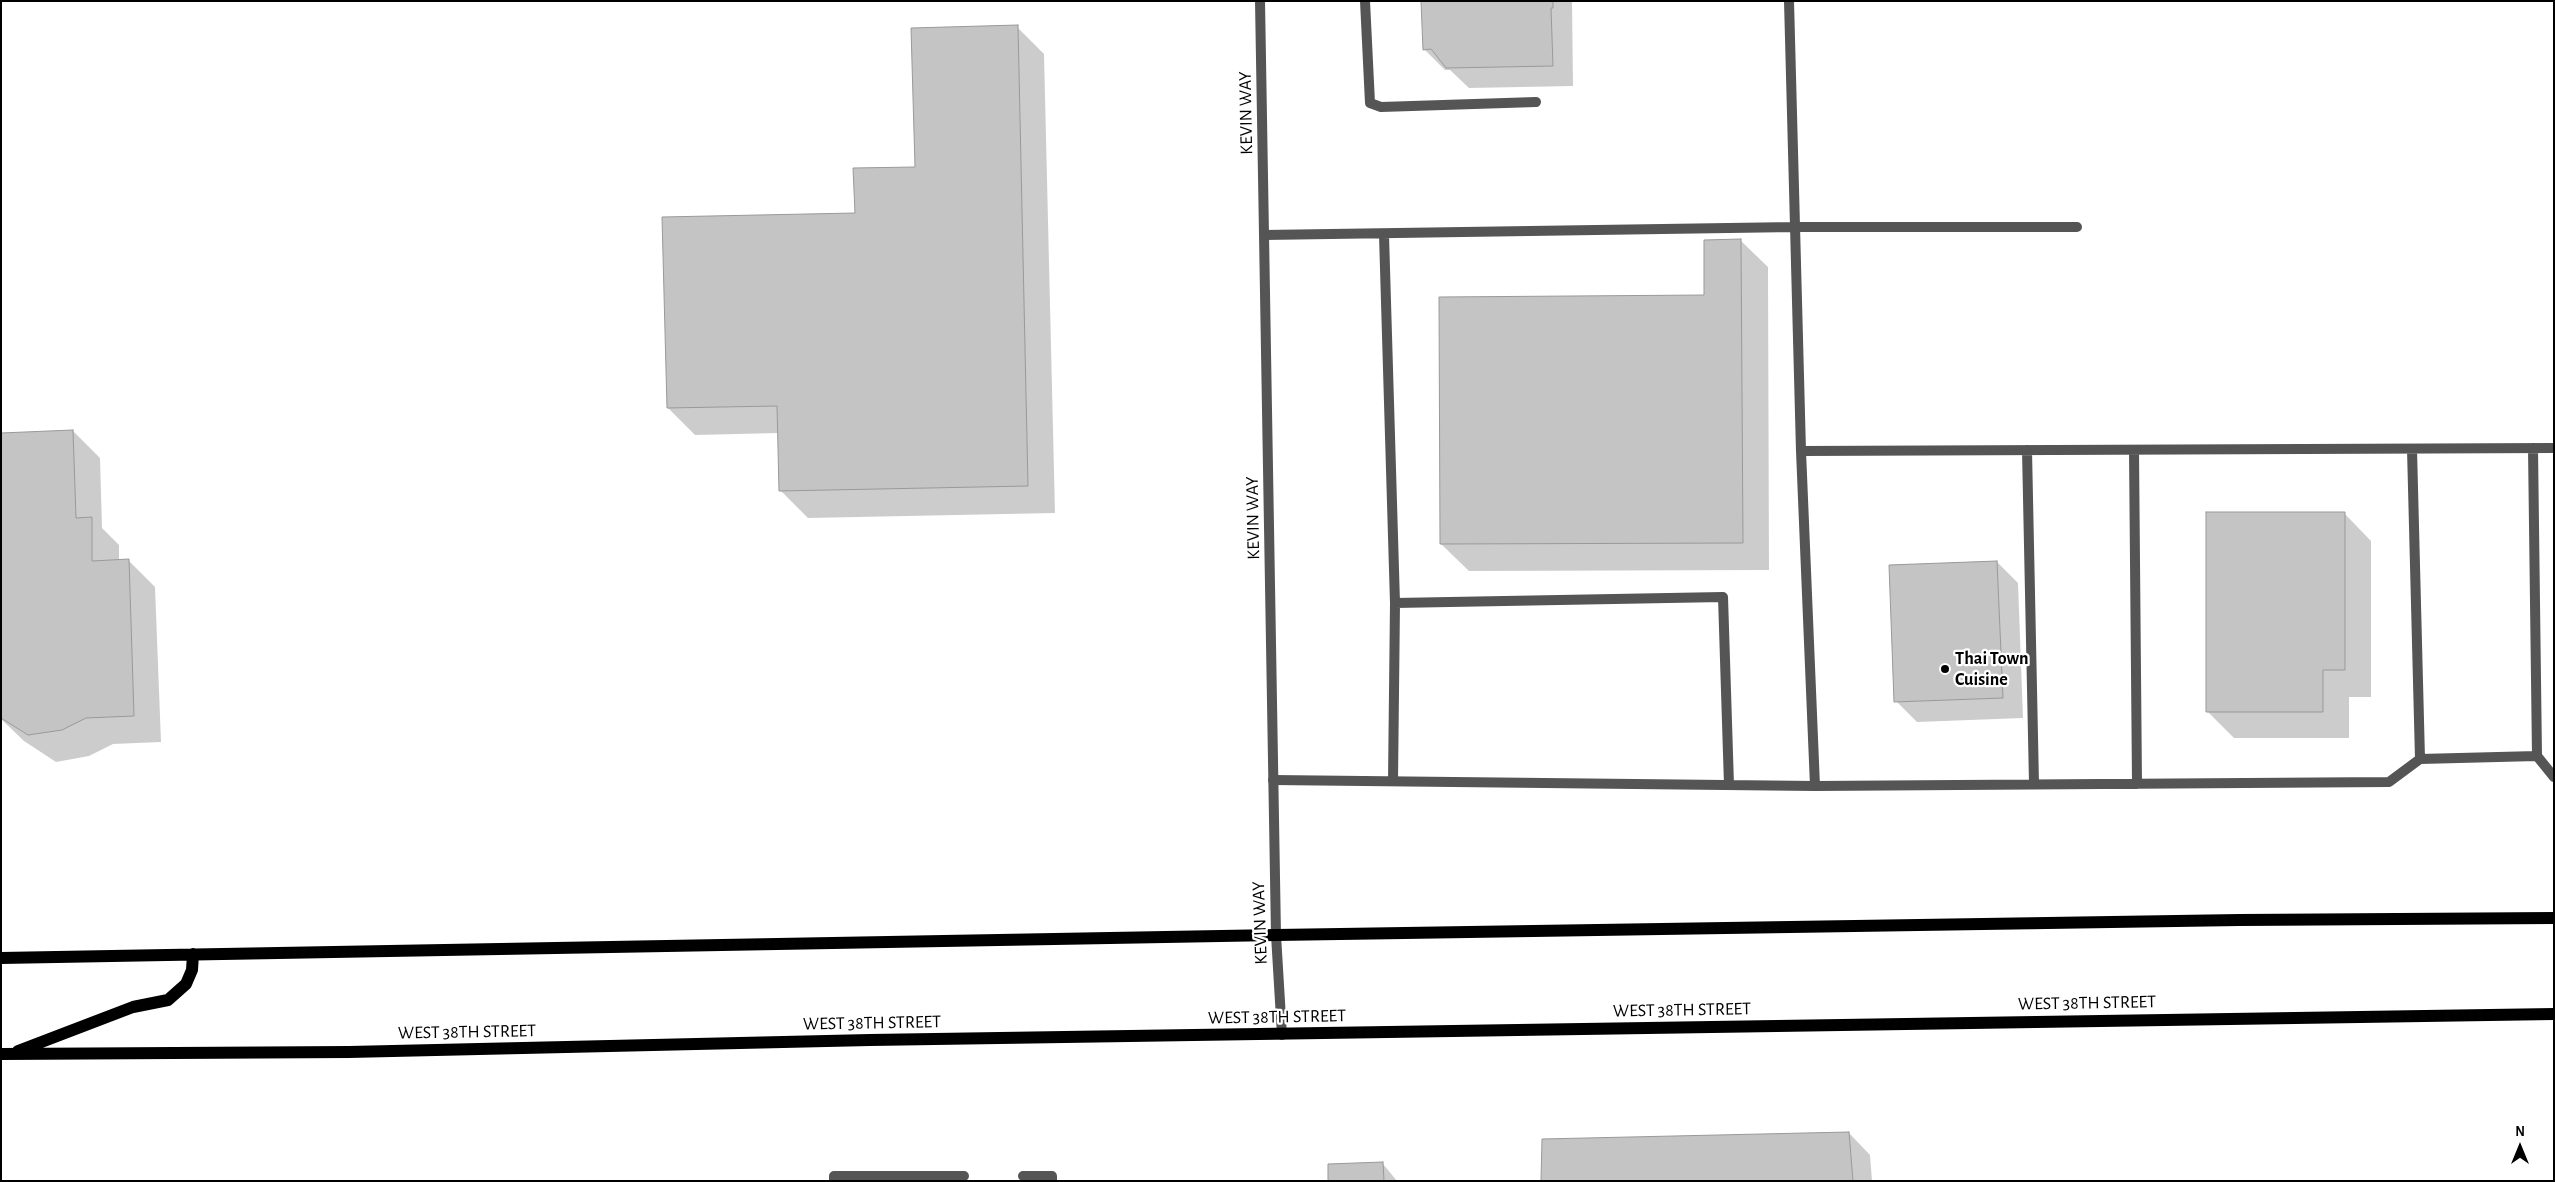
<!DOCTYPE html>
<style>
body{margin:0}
#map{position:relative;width:2555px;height:1182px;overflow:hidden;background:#fff;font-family:"Alegreya Sans",sans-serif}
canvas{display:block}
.frame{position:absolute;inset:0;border:2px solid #000;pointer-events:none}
.north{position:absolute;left:2495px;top:1122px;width:50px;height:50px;-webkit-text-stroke:4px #fff;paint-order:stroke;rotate:0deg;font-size:14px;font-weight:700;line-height:20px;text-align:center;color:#000}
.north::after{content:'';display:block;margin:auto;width:18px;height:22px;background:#000;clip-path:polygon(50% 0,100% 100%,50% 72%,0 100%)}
</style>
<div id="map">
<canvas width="2555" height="1182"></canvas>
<div class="frame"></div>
<div class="north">N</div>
</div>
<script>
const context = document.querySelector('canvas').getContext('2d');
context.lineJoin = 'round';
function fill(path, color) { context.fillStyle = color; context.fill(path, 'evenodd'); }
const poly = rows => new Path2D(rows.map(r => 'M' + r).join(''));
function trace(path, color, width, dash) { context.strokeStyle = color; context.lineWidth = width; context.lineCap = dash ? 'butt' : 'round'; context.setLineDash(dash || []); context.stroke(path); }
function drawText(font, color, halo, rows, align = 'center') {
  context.font = font + ' "Alegreya Sans",sans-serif'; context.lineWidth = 4.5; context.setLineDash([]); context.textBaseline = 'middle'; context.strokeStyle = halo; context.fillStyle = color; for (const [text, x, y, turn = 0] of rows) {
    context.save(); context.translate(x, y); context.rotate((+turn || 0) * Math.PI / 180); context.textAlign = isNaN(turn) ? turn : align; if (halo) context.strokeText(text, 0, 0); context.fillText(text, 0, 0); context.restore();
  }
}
fill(poly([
 [1423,1,1572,1,1573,86,1469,88,1450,70,1445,70,1424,49],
 [1017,27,1044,54,1055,513,808,518,781,491,779,433,695,435,668,408,856,215,916,168],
 [1740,240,1768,267,1769,570,1469,571,1441,544,1705,296],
 [73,431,100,458,102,528,119,545,119,561,128,560,155,587,161,742,113,744,89,756,56,762,24,741,1,719,1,435],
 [2344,513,2371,541,2371,697,2349,697,2349,738,2234,738,2207,711],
 [1997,562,2018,583,2023,718,1917,722,1896,701],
 [1849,1133,1870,1155,1872,1181,1542,1181],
 [1383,1164,1397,1181,1330,1181]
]), '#0003');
const building = poly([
 [1421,1,1553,1,1553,8,1551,8,1553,66,1446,68,1431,49,1423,50,1421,1],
 [1018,25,1028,486,779,491,777,406,667,408,662,217,855,213,853,168,915,167,911,28,1018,25],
 [1741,239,1743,543,1440,544,1439,297,1704,295,1704,240,1741,239],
 [73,430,76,518,92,517,92,561,129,559,134,716,86,718,62,730,28,735,1,718,1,433,73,430],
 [2206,512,2345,512,2345,670,2323,670,2323,712,2206,712,2206,512],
 [1997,561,2003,698,1894,702,1889,565,1997,561],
 [1849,1132,1853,1181,1541,1181,1542,1139,1849,1132],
 [1383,1162,1384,1181,1328,1181,1328,1164,1383,1162]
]);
fill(building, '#c4c4c4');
trace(building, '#999', 1);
trace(poly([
 [1365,1,1370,103,1381,107,1536,102],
 [1789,1,1801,451,2554,448],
 [1264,235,1795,227,2077,227],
 [1384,235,1395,603,1393,781],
 [2533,448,2537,756,2554,777],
 [2027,450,2034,784],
 [2134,450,2137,784],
 [1801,451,1815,786],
 [1395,603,1723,597,1729,785],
 [2420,759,2537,756],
 [1273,780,1815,786,2389,782,2420,759,2412,449],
 [1023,1176,1052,1176,1052,1181],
 [834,1181,834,1176,964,1176]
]), '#555', 10);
trace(poly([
 [1260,1,1276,935,1282,1035]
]), '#555', 10);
trace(poly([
 [1,958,1276,935,2240,920,2554,918],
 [18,1051,133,1007,168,1000,186,984,192,970,193,954],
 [1,1054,349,1052,870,1040,2554,1014]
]), '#000', 12);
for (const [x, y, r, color] of [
 [1945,669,5,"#000"]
]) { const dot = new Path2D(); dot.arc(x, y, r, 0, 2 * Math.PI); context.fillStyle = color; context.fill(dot); trace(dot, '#fff', 2); }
drawText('18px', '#000', '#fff', [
 ["KEVIN WAY",1246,113,-91],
 ["KEVIN WAY",1253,518,-91],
 ["KEVIN WAY",1260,923,-92],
 ["WEST 38TH STREET",2087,1003,-1],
 ["WEST 38TH STREET",1682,1010,-1],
 ["WEST 38TH STREET",1277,1017,-1],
 ["WEST 38TH STREET",872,1023,-1],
 ["WEST 38TH STREET",467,1032,-1]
]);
drawText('bold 18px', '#000', '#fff', [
 ["Thai Town",1955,659],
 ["Cuisine",1955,680]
], 'left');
</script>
